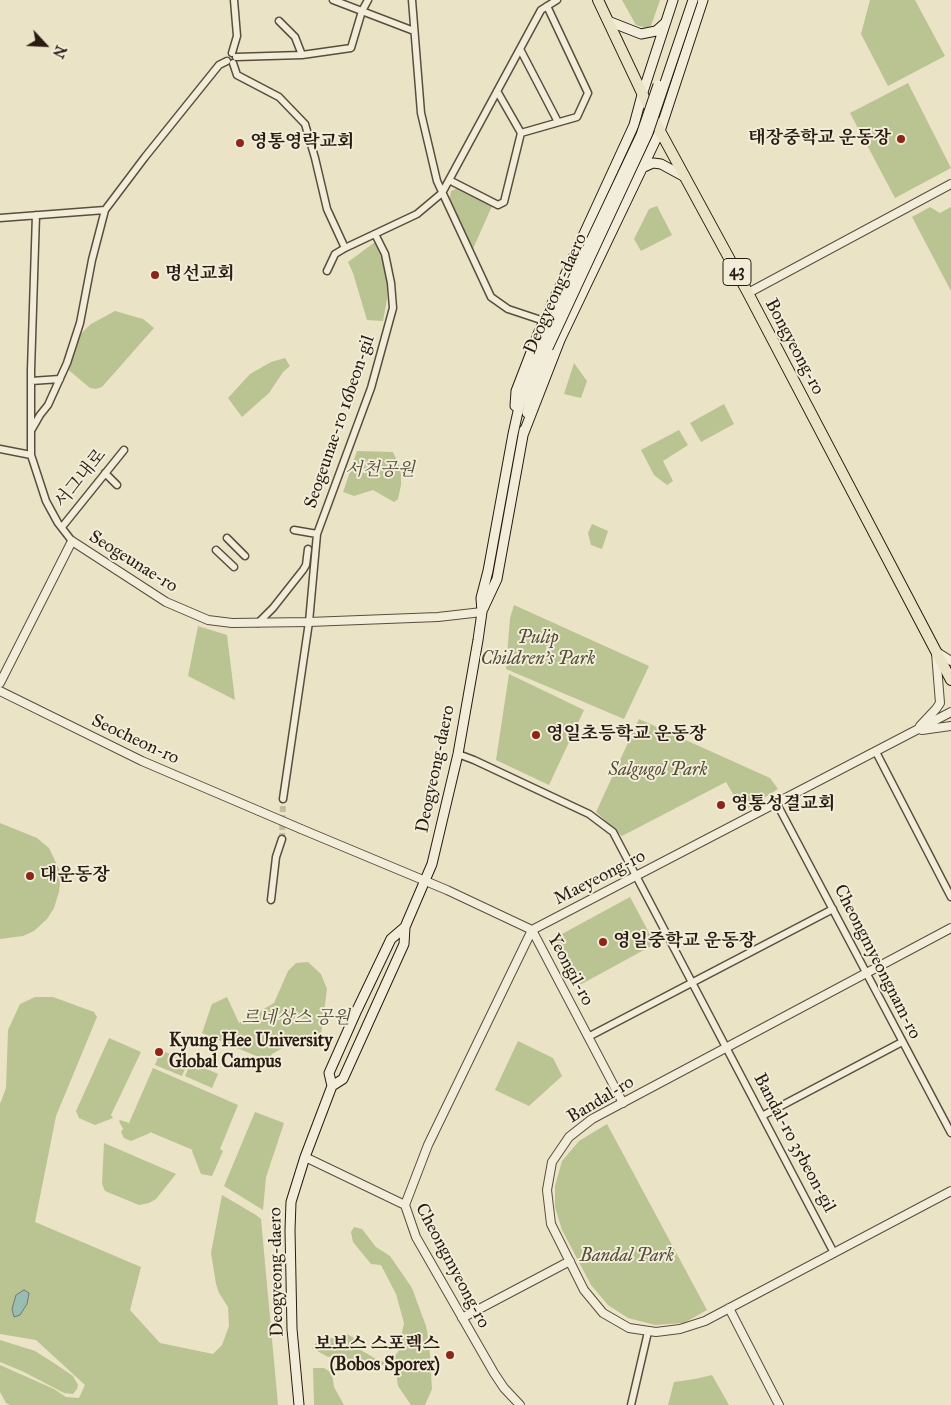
<!DOCTYPE html>
<meta charset="utf-8">
<style>
body{margin:0}
#map{position:relative;width:951px;height:1405px;overflow:hidden;background:#ebe3c5;font-family:"IM FELL Great Primer",serif}
canvas{display:block}
.north{position:absolute;left:20px;top:20px;width:50px;height:50px;-webkit-text-stroke:4px #f2edd9;paint-order:stroke;rotate:115deg;font-size:14px;font-weight:700;line-height:20px;text-align:center;color:#291b11}
.north::after{content:'';display:block;margin:auto;width:18px;height:22px;background:#291b11;clip-path:polygon(50% 0,100% 100%,50% 72%,0 100%)}
</style>
<div id="map">
<canvas width="951" height="1405"></canvas>
<div class="north">N</div>
</div>
<script>
const context = document.querySelector('canvas').getContext('2d');
context.lineJoin = 'round';
function fill(path, color) { context.fillStyle = color; context.fill(path, 'evenodd'); }
const poly = rows => new Path2D(rows.map(r => 'M' + r).join(''));
function trace(path, color, width, dash) { context.strokeStyle = color; context.lineWidth = width; context.lineCap = dash ? 'butt' : 'round'; context.setLineDash(dash || []); context.stroke(path); }
function drawText(font, color, halo, rows, align = 'center') {
  context.font = font + ' "IM FELL Great Primer","Noto Serif KR",serif'; context.lineWidth = 4; context.setLineDash([]); context.textBaseline = 'middle'; context.strokeStyle = halo; context.fillStyle = color; for (const [text, x, y, turn = 0] of rows) {
    context.save(); context.translate(x, y); context.rotate((+turn || 0) * Math.PI / 180); context.textAlign = isNaN(turn) ? turn : align; if (halo) context.strokeText(text, 0, 0); context.fillText(text, 0, 0); context.restore();
  }
}
fill(poly([
 [622,0,660,0,651,26,646,28,636,25],
 [870,0,915,0,945,56,888,86,861,34],
 [908,83,951,168,895,198,850,113],
 [458,188,492,206,472,251,449,202,451,191],
 [657,206,672,235,641,251,634,239,649,209],
 [930,207,940,213,951,207,951,291,912,217],
 [375,242,384,264,387,286,387,299,383,321,367,320,353,273,348,262],
 [115,311,143,319,154,328,102,387,96,389,90,388,65,367,74,340,91,324],
 [285,358,290,366,283,372,269,393,242,417,228,398,250,374,271,362],
 [574,363,587,381,581,398,564,394],
 [724,404,734,424,701,442,690,423],
 [679,430,688,445,663,461,673,481,667,485,654,475,641,450],
 [357,451,393,452,401,469,401,485,398,499,394,502,373,490,354,496,343,492],
 [592,524,608,531,602,549,591,545,588,533],
 [514,605,649,666,624,719,506,669,510,618],
 [198,626,227,635,235,700,188,676],
 [509,674,584,710,549,785,496,760],
 [639,719,770,778,778,789,743,811,726,782,622,836,596,812],
 [0,823,37,838,49,848,59,869,60,882,59,892,54,908,47,919,34,931,23,936,0,939],
 [630,897,655,944,576,987,551,940],
 [308,962,321,974,327,989,321,1035,315,1043,304,1047,286,1046,272,1054,268,1061,202,1033,212,1004,227,997,239,1023,274,1003,288,971,296,963],
 [35,997,53,997,94,1012,97,1017,56,1116,35,1222,141,1267,130,1310,160,1343,213,1354,222,1345,229,1326,228,1307,219,1293,216,1284,211,1253,222,1195,256,1215,261,1219,278,1405,10,1405,6,1403,0,1392,0,1365,54,1389,66,1397,79,1398,85,1385,36,1340,0,1334,0,1104,6,1088,8,1030,20,1004],
 [109,1038,141,1052,111,1115,113,1118,95,1125,79,1118,76,1111],
 [518,1041,553,1058,562,1076,529,1106,495,1090],
 [161,1050,188,1062,182,1076,155,1065],
 [191,1062,218,1074,212,1088,185,1076],
 [153,1068,238,1105,220,1149,223,1151,212,1176,201,1174,192,1151,193,1150,150,1132,150,1133,131,1141,124,1138,121,1132,123,1129,119,1121,120,1120,129,1123],
 [255,1112,284,1123,266,1177,263,1210,224,1186],
 [607,1124,707,1310,684,1323,655,1325,628,1318,608,1305,591,1285,562,1230,555,1207,555,1186,562,1161,579,1141],
 [104,1143,176,1174,156,1199,149,1203,139,1205,105,1191,102,1184],
 [354,1227,362,1229,376,1247,390,1256,412,1288,426,1326,429,1340,432,1389,425,1405,411,1405,398,1386,396,1371,380,1364,373,1368,355,1360,334,1356,328,1357,312,1348,321,1337,340,1339,347,1334,354,1338,359,1349,376,1359,389,1363,398,1352,404,1323,396,1294,381,1265,371,1264,353,1242,351,1232],
 [0,1340,35,1351,57,1365,73,1376,78,1385,77,1389,73,1394,64,1393,24,1372,0,1362],
 [313,1368,324,1368,332,1373,334,1387,344,1405,314,1405],
 [712,1375,729,1405,668,1405,674,1382,695,1379]
]), '#bac392');
const water = poly([
 [24,1290,29,1293,27,1304,20,1315,14,1317,12,1309,16,1295,24,1290]
]);
fill(water, '#99beb1');
trace(water, '#6c7d71', 1);
trace(poly([
 [282,839,283,799]
]), '#c4bba1', 6, [6, 3]);
const minor = poly([
 [333,0,414,31],
 [412,0,421,113,437,181,491,297,508,309,544,321],
 [279,21,295,37,302,55],
 [520,49,558,122],
 [232,53,237,36,234,0],
 [236,57,302,55,351,48,362,11,368,0],
 [233,63,237,75,279,97,305,124,315,158,327,209,345,248],
 [497,91,521,133],
 [521,133,577,117,588,93,547,6],
 [449,180,498,205,504,202,521,133],
 [36,215,31,370,31,455,46,501,58,523,72,541],
 [0,218,105,210,145,157,219,65,227,61],
 [327,271,335,254,345,248,417,214,442,193,541,10,557,0],
 [31,381,60,379],
 [32,429,40,415,48,405,67,363,80,323,92,260,105,210],
 [0,449,31,455],
 [105,473,117,485],
 [62,527,124,450],
 [294,530,317,534],
 [227,538,245,556],
 [216,550,234,567],
 [258,623,273,608,303,570,306,565,308,549],
 [876,752,951,897],
 [458,754,474,760,589,814,613,832,834,1253],
 [283,799,309,622,317,534,371,388,393,308,391,283,385,254,375,234],
 [777,804,951,1133],
 [271,900,276,857,282,839],
 [588,1037,833,909],
 [762,1116,902,1042],
 [631,1405,648,1332]
]);
const tertiary = poly([
 [748,293,951,184],
 [937,652,951,661],
 [0,683,72,541,166,602,208,620,232,623,309,622,438,617,482,612],
 [0,691,142,761,259,811],
 [920,726,936,709,940,703,936,653],
 [922,730,951,726],
 [301,829,447,890,532,930,623,1103],
 [951,928,592,1119,569,1137,552,1162,547,1190,551,1224,584,1290,603,1313,629,1328,656,1332,680,1329,705,1321,951,1191],
 [305,1157,405,1205,416,1237,494,1373,504,1388,520,1405],
 [405,1205,428,1145,532,930,951,712],
 [729,1308,779,1405],
 [462,1318,570,1261]
]);
const secondary = poly([
 [608,21,641,34,656,31,666,22],
 [642,168,653,163,661,164,685,177],
 [515,406,516,391,538,334,634,125,642,95,673,0],
 [527,413,530,399,548,348],
 [523,435,560,340,660,131,703,0],
 [483,609,497,579,524,430],
 [332,1086,329,1073,357,1010,391,939,405,927],
 [299,1405,292,1329,290,1230,291,1202,305,1157,332,1086,343,1079,348,1068,404,944,405,927,432,864,458,754,478,640,482,612,481,598,488,571,513,434,521,398,541,346]
]);
const primary = poly([
 [598,0,660,131,748,293,951,680]
]);
trace(minor, '#5a4d3e', 9);
trace(tertiary, '#5a4d3e', 10);
trace(secondary, '#291b11', 11);
trace(primary, '#291b11', 12);
trace(minor, '#f2edd9', 6);
trace(tertiary, '#f2edd9', 8);
trace(secondary, '#f2edd9', 9);
trace(primary, '#ebe3c5', 10);
const tertiaryBridge = poly([
 [259,811,301,829]
]);
const secondaryBridge = poly([
 [541,346,641,135,658,85],
 [548,348,648,133,693,0]
]);
trace(tertiaryBridge, '#5a4d3e', 10, []);
trace(secondaryBridge, '#291b11', 11, []);
trace(tertiaryBridge, '#f2edd9', 8);
trace(secondaryBridge, '#f2edd9', 9);
for (const [x, y, r, color] of [
 [901,139,5,"#8f2418"],
 [240,143,5,"#8f2418"],
 [155,275,5,"#8f2418"],
 [536,735,5,"#8f2418"],
 [721,805,5,"#8f2418"],
 [30,876,5,"#8f2418"],
 [603,942,5,"#8f2418"],
 [159,1052,5,"#8f2418"],
 [450,1355,5,"#8f2418"]
]) { const dot = new Path2D(); dot.arc(x, y, r, 0, 2 * Math.PI); context.fillStyle = color; context.fill(dot); trace(dot, '#f2edd9', 2); }
for (const [x, y, w] of [
 [737,272,28]
]) { const box = new Path2D(); box.roundRect(x - w / 2, y - 13.5, w, 27, 4); context.fillStyle = '#f2edd9'; context.fill(box); trace(box, '#291b11', 1); }
drawText('bold 16px', '#291b11', null, [
 ["43",737,272]
]);
drawText('bold 18px', '#291b11', '#f2edd9', [
 ["태장중학교 운동장",891,139,"right"],
 ["영통영락교회",250,143],
 ["명선교회",165,275],
 ["영일초등학교 운동장",546,735],
 ["영통성결교회",731,805],
 ["대운동장",40,876],
 ["영일중학교 운동장",613,942],
 ["Kyung Hee University",169,1042],
 ["Global Campus",169,1063],
 ["보보스 스포렉스",440,1345,"right"],
 ["(Bobos Sporex)",440,1366,"right"]
], 'left');
drawText('18px', '#291b11', '#f2edd9', [
 ["Deogyeong-daero",556,294,-66],
 ["Bongyeong-ro",794,347,62],
 ["Seogeunae-ro 16beon-gil",340,422,-71],
 ["서그내로",81,479,-51],
 ["Seogeunae-ro",133,562,32],
 ["Seocheon-ro",135,740,25],
 ["Deogyeong-daero",436,769,-78],
 ["Maeyeong-ro",600,878,-27],
 ["Cheongmyeongnam-ro",877,962,63],
 ["Yeongil-ro",570,970,62],
 ["Bandal-ro",601,1100,-31],
 ["Bandal-ro 35beon-gil",794,1143,62],
 ["Cheongmyeong-ro",452,1266,62],
 ["Deogyeong-daero",277,1272,-91]
]);
drawText('italic 18px', '#544d38', '#f2edd9', [
 ["서천공원",380,471],
 ["Pulip",538,639],
 ["Children's Park",538,660],
 ["Salgugol Park",658,771],
 ["르네상스 공원",296,1019],
 ["Bandal Park",627,1257]
]);
</script>
